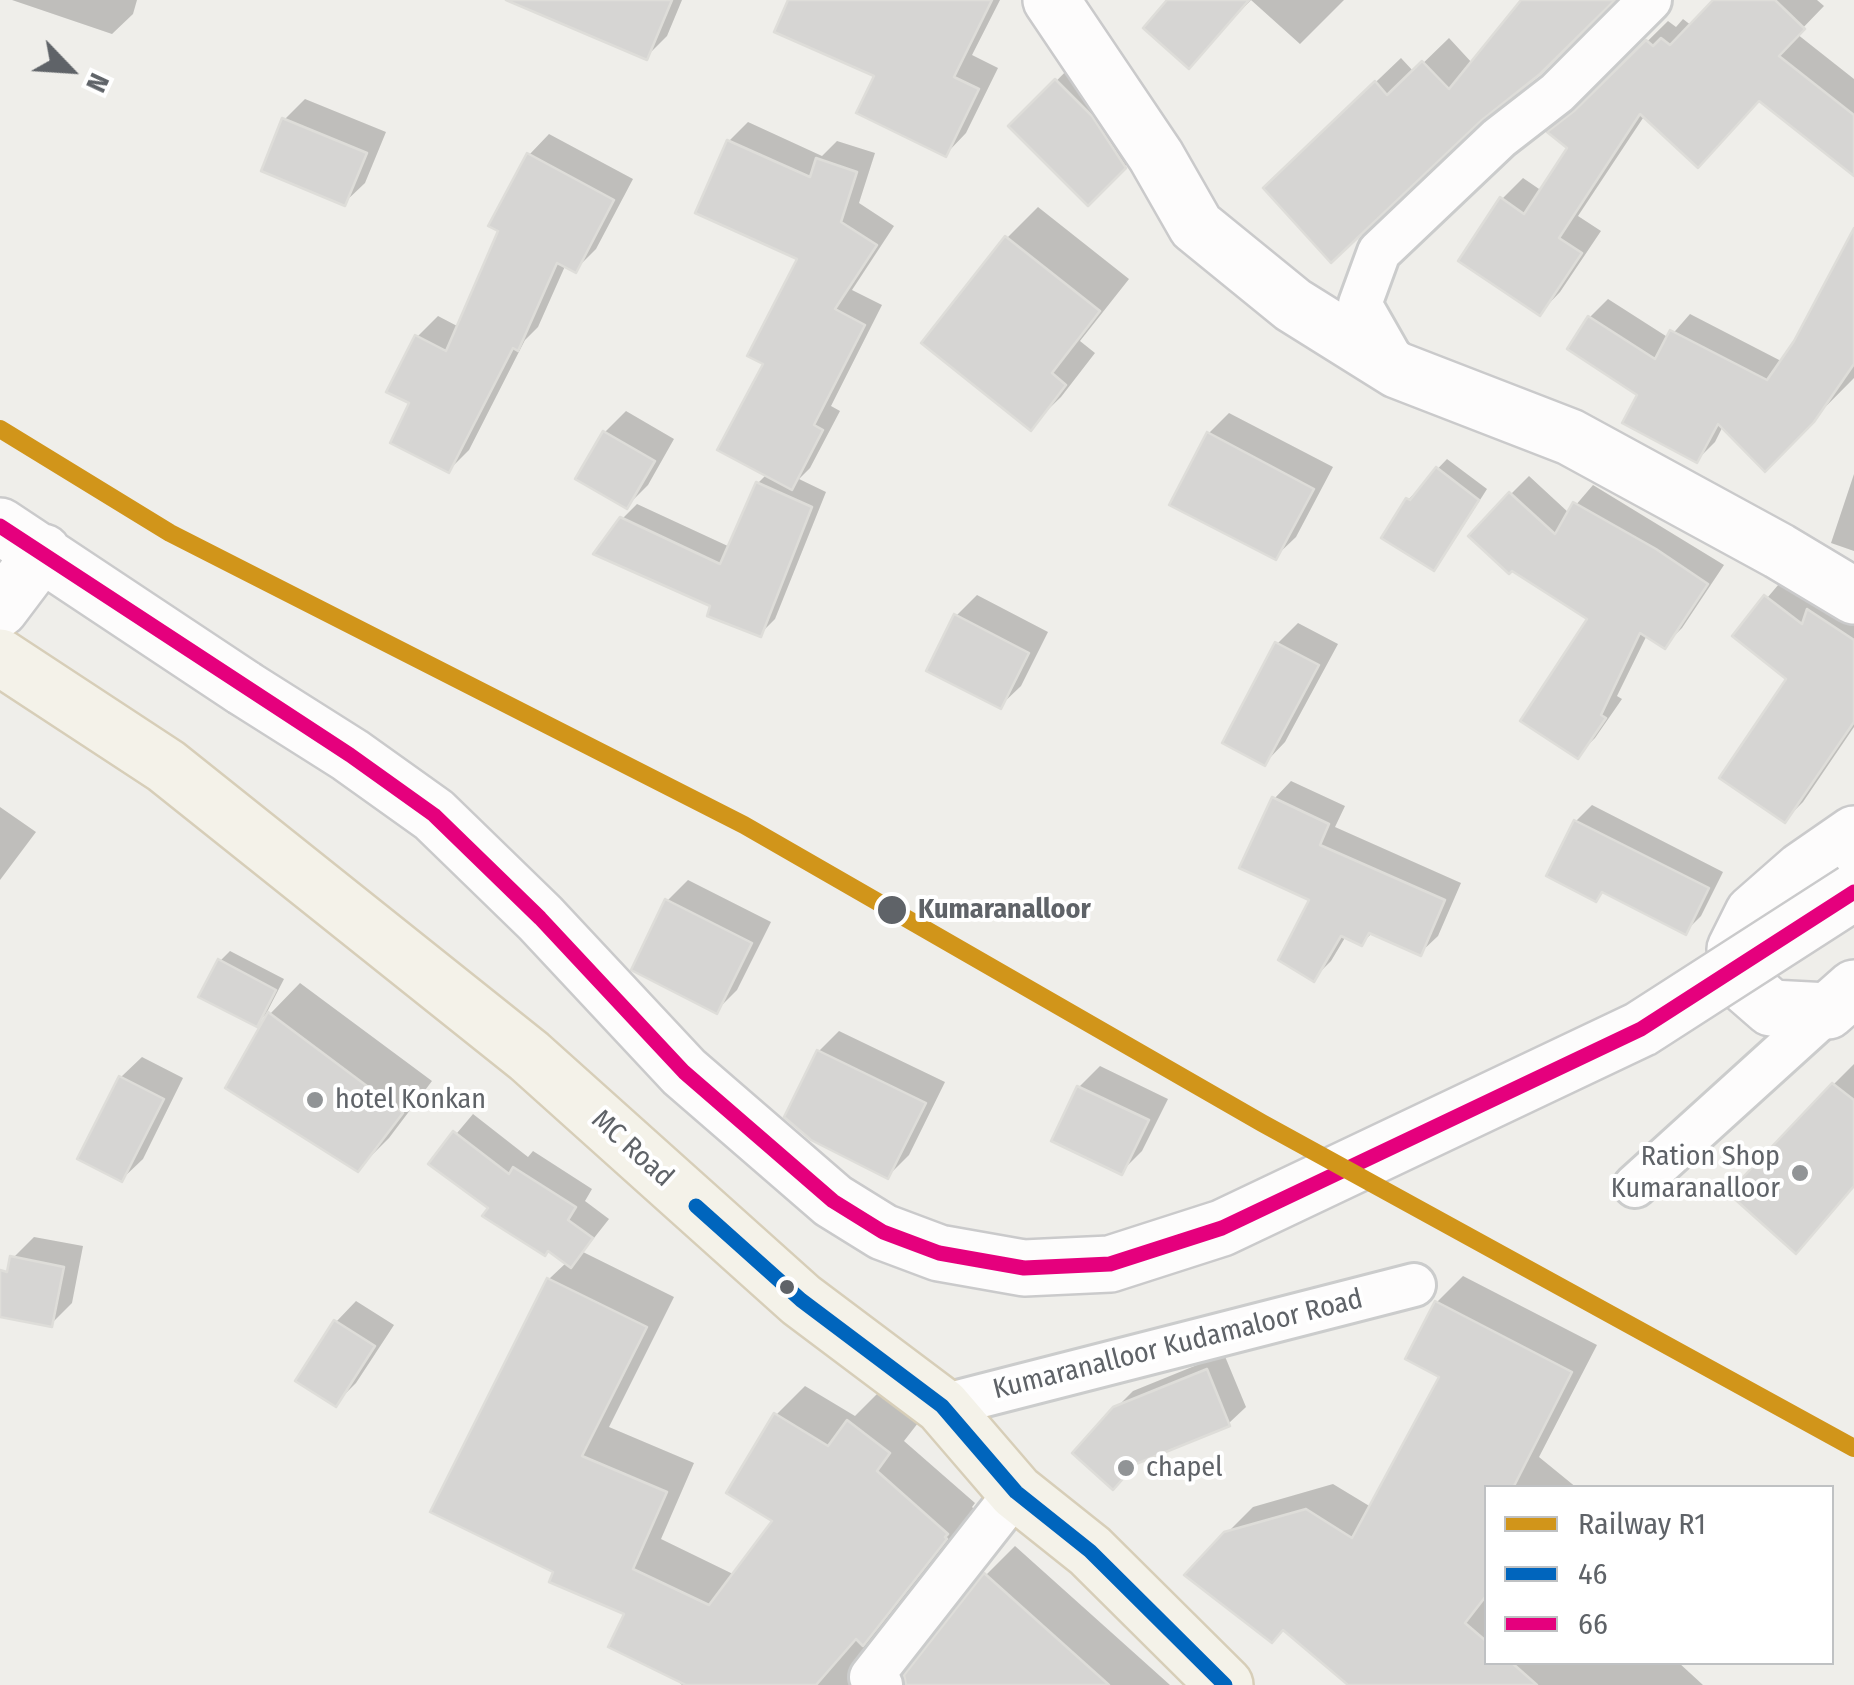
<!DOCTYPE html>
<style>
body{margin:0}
#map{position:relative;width:1854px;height:1685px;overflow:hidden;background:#efeeea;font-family:"Fira Sans Condensed",sans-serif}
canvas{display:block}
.legend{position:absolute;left:1484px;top:1485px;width:350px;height:180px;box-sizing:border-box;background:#fff;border:2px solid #bfc1c3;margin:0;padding:12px 18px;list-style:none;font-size:30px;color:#5f6368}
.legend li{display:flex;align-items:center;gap:20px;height:50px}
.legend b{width:50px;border:2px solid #bfc1c3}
.north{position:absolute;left:20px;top:20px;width:100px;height:100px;-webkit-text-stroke:8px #fff;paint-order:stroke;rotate:115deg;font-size:28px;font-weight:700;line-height:40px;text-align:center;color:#5f6368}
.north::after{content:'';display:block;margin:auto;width:35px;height:45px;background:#5f6368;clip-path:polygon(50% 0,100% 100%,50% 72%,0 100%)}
</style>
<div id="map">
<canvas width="1854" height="1685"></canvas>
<ul class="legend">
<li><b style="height:12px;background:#d1951a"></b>Railway R1</li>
<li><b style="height:12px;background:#0065bd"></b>46</li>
<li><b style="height:12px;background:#e5007d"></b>66</li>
</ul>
<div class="north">N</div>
</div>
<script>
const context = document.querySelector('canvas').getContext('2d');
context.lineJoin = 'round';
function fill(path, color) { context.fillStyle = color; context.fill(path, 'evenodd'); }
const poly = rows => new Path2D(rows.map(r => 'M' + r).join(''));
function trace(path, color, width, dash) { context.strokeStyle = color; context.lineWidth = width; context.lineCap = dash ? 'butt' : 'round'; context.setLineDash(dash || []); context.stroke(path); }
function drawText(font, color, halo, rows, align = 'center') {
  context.font = font + ' "Fira Sans Condensed",sans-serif'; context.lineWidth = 8; context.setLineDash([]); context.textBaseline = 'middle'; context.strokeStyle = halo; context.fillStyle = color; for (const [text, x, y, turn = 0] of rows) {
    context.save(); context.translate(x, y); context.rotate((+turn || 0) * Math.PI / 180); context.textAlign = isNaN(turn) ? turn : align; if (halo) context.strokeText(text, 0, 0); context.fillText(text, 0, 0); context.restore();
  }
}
fill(poly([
 [12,0,137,0,133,14,112,34],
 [557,0,682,0,667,36,646,57],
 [791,0,1000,0,972,55,998,68,966,133,946,154,878,75],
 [1171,0,1251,0,1189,65],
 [1251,0,1344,0,1300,44],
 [1524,0,1611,0,1539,72,1291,163,1401,58,1414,72,1449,38,1473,64],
 [1717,0,1817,0,1824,6,1797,34,1854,79,1854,158,1760,99,1645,115,1578,216,1601,231,1560,292,1540,313,1502,199,1523,178,1542,191,1570,148,1551,132,1598,90,1668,21,1676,27,1683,19,1692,26],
 [1077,60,1146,145,1088,203,1012,126],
 [305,99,386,132,365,183,344,203,284,120],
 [748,122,822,156,837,141,875,153,859,203,894,226,852,290,882,305,831,406,840,411,810,468,799,479,826,492,775,619,760,634,622,519,637,504,730,547,758,483,767,474,766,363,800,257,729,141],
 [549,134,633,179,596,249,575,270,566,264,538,327,525,340,469,450,449,470,413,402,417,337,438,316,459,327,529,155],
 [1038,207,1129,279,1080,341,1095,353,1061,397,1030,427,1007,238],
 [1854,252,1854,378,1765,468,1723,426,1715,442,1697,460,1640,394,1570,348,1590,317,1608,299,1669,338,1690,314,1783,362],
 [626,411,674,439,648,485,627,506,579,478,605,432],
 [1229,413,1333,467,1296,537,1275,557,1209,433],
 [1447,459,1487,489,1443,558,1433,567,1408,500],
 [1854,474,1854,551,1831,543],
 [1529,476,1569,513,1593,485,1724,565,1682,628,1664,646,1647,635,1617,696,1622,699,1595,738,1577,756,1590,618,1511,494],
 [1784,578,1854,610,1854,727,1803,802,1785,820,1790,679,1735,636],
 [977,595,1048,632,1021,686,1000,706,956,616],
 [1298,623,1338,644,1285,742,1265,763,1277,644],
 [1291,781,1345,806,1335,827,1461,883,1438,936,1420,953,1373,932,1362,943,1346,936,1331,961,1314,978,1313,899,1274,799],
 [1592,805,1723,872,1701,916,1685,932,1605,890,1596,899,1576,821],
 [0,807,36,832,0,880],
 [688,880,771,922,737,990,716,1011,667,901],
 [230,951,284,979,266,1014,257,1024,220,961],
 [300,983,432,1081,389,1138,358,1169,270,1014],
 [839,1031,945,1082,909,1155,888,1176,819,1051],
 [142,1057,183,1078,143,1159,122,1179,121,1077],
 [1854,1064,1854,1187,1796,1250,1834,1084],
 [1100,1066,1168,1099,1142,1151,1121,1172,1079,1087],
 [473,1114,528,1157,533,1151,592,1189,585,1201,609,1219,583,1252,674,1297,609,1427,694,1463,661,1539,735,1575,776,1520,776,1415,805,1386,855,1416,878,1393,918,1423,904,1441,975,1503,972,1507,974,1509,879,1631,875,1641,884,1668,907,1681,907,1676,986,1575,1015,1546,1170,1685,682,1685,670,1674,627,1613,556,1571,434,1511,549,1279,567,1262,431,1164],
 [34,1237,83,1246,72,1303,51,1324,13,1258],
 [1463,1276,1597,1345,1539,1457,1577,1488,1486,1488,1486,1662,1678,1662,1703,1685,1352,1685,1226,1534,1253,1507,1333,1484,1371,1507,1443,1376,1437,1302],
 [356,1301,394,1325,356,1383,335,1404,336,1322],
 [1224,1354,1246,1407,1229,1423,1115,1409,1133,1391]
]), '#0003');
const building = poly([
 [506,0,672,0,647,60,506,0],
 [788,0,992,0,954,77,979,89,946,157,856,113,874,76,774,32,788,0],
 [1167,0,1249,0,1189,69,1143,28,1167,0],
 [1521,0,1615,0,1540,74,1482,120,1331,263,1263,188,1375,81,1387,95,1422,61,1449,89,1521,0],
 [1713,0,1775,0,1805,29,1779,56,1854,115,1854,176,1759,101,1698,168,1640,114,1559,238,1582,253,1540,316,1458,261,1500,197,1524,214,1567,148,1547,132,1574,111,1646,40,1653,46,1661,38,1670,45,1713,0],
 [1055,79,1092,116,1126,168,1088,206,1008,126,1055,79],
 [282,118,367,153,345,206,261,171,282,118],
 [727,140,810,177,816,158,857,172,841,222,877,245,835,309,865,325,814,425,823,430,792,490,717,450,763,364,747,356,797,259,695,213,727,140],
 [527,153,614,200,576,273,557,263,518,351,513,348,449,473,390,443,409,403,386,392,415,335,446,351,498,231,488,226,527,153],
 [1854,228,1854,364,1814,422,1765,472,1718,424,1697,463,1622,423,1637,395,1567,349,1588,316,1655,359,1670,330,1767,380,1794,341,1854,228],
 [1005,236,1100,311,1052,373,1066,385,1031,431,921,343,1005,236],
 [603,431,655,461,627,509,575,479,603,431],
 [1207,432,1314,489,1276,560,1169,505,1207,432],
 [1436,467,1479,500,1434,571,1381,538,1406,498,1410,500,1436,467],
 [756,482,812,507,761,637,707,616,710,606,593,554,620,517,720,564,756,482],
 [1509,492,1555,534,1573,502,1656,549,1708,584,1665,649,1640,633,1601,715,1606,718,1578,759,1520,721,1587,619,1512,571,1509,574,1468,536,1509,492],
 [1764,595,1802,624,1807,609,1854,640,1854,722,1785,823,1719,778,1786,679,1732,636,1764,595],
 [954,614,1029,653,1001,709,926,671,954,614],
 [1275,642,1319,665,1265,766,1222,743,1275,642],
 [1272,797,1329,824,1320,845,1445,900,1421,956,1369,933,1362,946,1341,936,1314,982,1278,960,1309,900,1239,868,1272,797],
 [1574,820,1709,888,1686,935,1602,892,1596,902,1546,876,1574,820],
 [665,899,752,943,717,1014,631,970,665,899],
 [218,959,276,990,257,1027,198,997,218,959],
 [268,1012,403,1113,358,1172,225,1088,268,1012],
 [817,1050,926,1103,888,1179,811,1140,784,1117,817,1050],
 [119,1076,164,1099,122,1182,77,1159,119,1076],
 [1832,1083,1854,1100,1854,1186,1796,1254,1728,1193,1832,1083],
 [1077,1086,1149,1120,1122,1175,1051,1141,1077,1086],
 [453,1131,509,1174,513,1167,576,1207,568,1220,593,1238,571,1268,548,1251,545,1256,482,1216,488,1208,428,1164,453,1131],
 [10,1256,64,1267,52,1327,0,1317,0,1270,7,1272,10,1256],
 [547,1278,647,1327,582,1456,667,1492,633,1569,709,1605,772,1521,726,1493,774,1413,828,1446,847,1420,890,1453,877,1471,948,1534,945,1537,947,1539,863,1646,856,1639,816,1685,686,1685,608,1647,624,1614,549,1582,553,1572,430,1512,547,1278],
 [1435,1301,1572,1372,1513,1488,1486,1488,1486,1596,1465,1623,1486,1641,1486,1662,1511,1662,1537,1685,1348,1685,1283,1630,1272,1643,1184,1575,1224,1532,1306,1509,1352,1538,1439,1377,1405,1359,1435,1301],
 [334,1320,375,1346,336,1407,295,1381,334,1320],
 [1207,1369,1230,1426,1136,1464,1113,1490,1072,1453,1113,1407,1207,1369],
 [984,1573,1109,1685,906,1685,904,1675,984,1573]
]);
fill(building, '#d6d5d3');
trace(building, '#deddd9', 2.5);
const street = poly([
 [1397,369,1360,304,1379,252,1499,138,1557,93,1650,0],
 [1635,1186,1828,1011],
 [942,1406,1414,1285],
 [881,1685,871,1677,1016,1492]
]);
const secondary = poly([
 [1051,0,1156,156,1196,226,1293,305,1397,370,1570,437,1779,551,1854,596],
 [0,526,244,688],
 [0,609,43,552],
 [1854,834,1802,870,1753,913,1735,949,1740,981,1771,1008,1828,1011,1854,988]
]);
const primary = poly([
 [0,657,166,766,529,1056,801,1300,942,1406,1016,1492,1090,1551,1225,1685]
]);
trace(street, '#cbcccc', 48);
trace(secondary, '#cacacb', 60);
trace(primary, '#d7ceb8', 60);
trace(street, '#fdfcfc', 42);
trace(secondary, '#fdfcfc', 55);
trace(primary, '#f4f2e9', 55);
const rail = poly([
 [0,429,170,533,744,825,1262,1123,1854,1448]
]);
trace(rail, '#e4e4e4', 11);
trace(rail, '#fff', 8, [22]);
const secondaryBridge = poly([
 [244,688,350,755,434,815,540,918,684,1072,833,1201,883,1232,939,1253,1024,1268,1110,1264,1222,1228,1641,1029,1854,892]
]);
trace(secondaryBridge, '#cacacb', 60, []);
trace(secondaryBridge, '#fdfcfc', 55);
trace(poly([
 [696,1206,801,1300,942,1406,1016,1492,1090,1551,1225,1685]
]), '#0065bd', 15);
trace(poly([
 [0,526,350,755,434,815,540,918,684,1072,833,1201,883,1232,939,1253,1024,1268,1110,1264,1222,1228,1641,1029,1854,892]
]), '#e5007d', 15);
trace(poly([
 [0,429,170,533,744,825,1262,1123,1854,1448]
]), '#d1951a', 18);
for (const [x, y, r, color] of [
 [892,910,16,"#5f6368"],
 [315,1100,10,"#919496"],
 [1800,1173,10,"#919496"],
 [787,1287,9,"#5f6368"],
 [1126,1468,10,"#919496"]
]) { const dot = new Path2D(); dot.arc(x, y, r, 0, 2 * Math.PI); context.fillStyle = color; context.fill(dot); trace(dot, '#fff', 4); }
drawText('bold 28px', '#5f6368', '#fff', [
 ["Kumaranalloor",918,910]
], 'left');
drawText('28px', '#5f6368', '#fff', [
 ["hotel Konkan",335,1100],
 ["Ration Shop",1780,1157,"right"],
 ["Kumaranalloor",1780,1189,"right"],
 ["chapel",1146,1468]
], 'left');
drawText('28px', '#5f6368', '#fff', [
 ["MC Road",632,1149,42],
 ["Kumaranalloor Kudamaloor Road",1178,1345,-14]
]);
</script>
